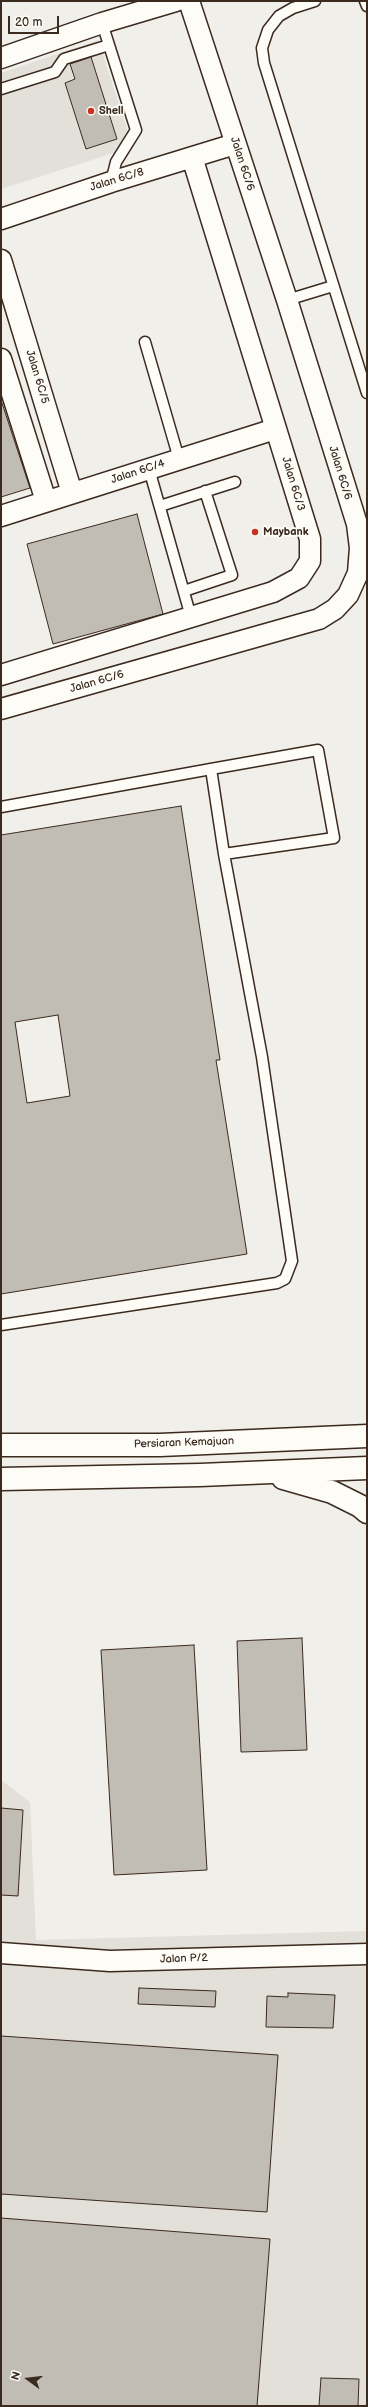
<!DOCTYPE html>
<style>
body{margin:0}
#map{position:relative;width:368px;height:2407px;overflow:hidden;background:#f1efea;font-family:"Balsamiq Sans",sans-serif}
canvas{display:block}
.frame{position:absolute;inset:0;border:2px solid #3b2a1e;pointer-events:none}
.north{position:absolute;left:8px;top:2359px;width:40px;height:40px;-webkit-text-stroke:3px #fdfcf7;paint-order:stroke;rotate:285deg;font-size:11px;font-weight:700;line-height:16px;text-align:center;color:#3b2a1e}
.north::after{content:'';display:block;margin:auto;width:14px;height:18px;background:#3b2a1e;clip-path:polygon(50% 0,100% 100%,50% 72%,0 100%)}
.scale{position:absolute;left:8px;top:16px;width:51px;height:18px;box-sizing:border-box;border:2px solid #3b2a1e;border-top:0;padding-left:5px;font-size:12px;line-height:14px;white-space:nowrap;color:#3b2a1e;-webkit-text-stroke:3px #fdfcf7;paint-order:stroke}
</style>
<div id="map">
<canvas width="368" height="2407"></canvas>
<div class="frame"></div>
<div class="north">N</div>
<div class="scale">20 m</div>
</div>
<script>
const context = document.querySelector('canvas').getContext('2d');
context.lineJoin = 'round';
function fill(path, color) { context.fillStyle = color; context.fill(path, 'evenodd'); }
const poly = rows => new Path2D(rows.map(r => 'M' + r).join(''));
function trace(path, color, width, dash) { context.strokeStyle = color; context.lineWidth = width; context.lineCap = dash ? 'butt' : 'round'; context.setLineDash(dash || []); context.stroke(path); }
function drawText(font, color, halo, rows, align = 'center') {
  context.font = font + ' "Balsamiq Sans",sans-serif'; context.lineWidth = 3.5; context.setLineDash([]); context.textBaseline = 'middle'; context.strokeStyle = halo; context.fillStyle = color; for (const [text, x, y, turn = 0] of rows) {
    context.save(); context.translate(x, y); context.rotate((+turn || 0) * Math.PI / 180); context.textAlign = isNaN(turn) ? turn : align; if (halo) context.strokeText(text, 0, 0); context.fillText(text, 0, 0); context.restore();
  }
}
fill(poly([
 [98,40,133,147,1,189,1,73],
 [1,1780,30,1802,36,1940,367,1931,367,2406,1,2406]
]), '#e3e0da');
const building = poly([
 [91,57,117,139,86,149,65,83,75,79,70,64,91,57],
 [1,400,30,488,1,497,1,400],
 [137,514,163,614,53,644,27,544,137,514],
 [181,806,220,1060,216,1060,247,1254,1,1294,1,835,181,806],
 [58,1015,70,1096,27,1103,15,1022,58,1015],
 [302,1638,307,1750,241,1752,237,1641,302,1638],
 [194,1645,207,1870,114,1875,101,1650,194,1645],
 [1,1808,23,1810,18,1896,1,1895,1,1808],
 [139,1988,216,1991,215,2007,138,2004,139,1988],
 [288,1993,335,1995,333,2028,266,2027,267,1996,288,1997,288,1993],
 [1,2036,278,2055,267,2212,1,2194,1,2036],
 [1,2218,270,2239,257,2406,1,2406,1,2218],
 [321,2378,359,2379,358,2406,319,2406,321,2378]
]);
fill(building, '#c1bcb4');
trace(building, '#3b2a1e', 1);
const lane = poly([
 [315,1,293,8,279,16,268,30,262,48,264,63,367,393],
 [365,1,367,6],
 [102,23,136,130,116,162,111,182],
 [1,89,55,72,64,59,109,45],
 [287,300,333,286],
 [145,342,179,459],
 [149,469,191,617],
 [160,506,235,482],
 [184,591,232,575,205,491],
 [211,769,318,750,334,838,224,854],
 [1,807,211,769,224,854,262,1057,292,1261,285,1279,277,1283,1,1325]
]);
const street = poly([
 [1,58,102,23,176,1],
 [1,219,111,182,235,144],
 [1,260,72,493],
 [1,359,46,501],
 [1,516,275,429],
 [1,675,273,592,299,578,310,561,310,539,192,157],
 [1,709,319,619,335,609,348,595,358,573,360,548,357,524,287,300,189,1],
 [1,1953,110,1961,367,1954]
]);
const secondary = poly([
 [1,1445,160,1445,367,1436],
 [283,1478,332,1492,360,1506,367,1512],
 [1,1479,200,1475,367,1468]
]);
trace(lane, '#3b2a1e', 13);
trace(street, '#3b2a1e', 23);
trace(secondary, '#3b2a1e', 25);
trace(lane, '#fdfcf7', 10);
trace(street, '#fdfcf7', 20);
trace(secondary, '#fdfcf7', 22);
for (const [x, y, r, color] of [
 [91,111,4,"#c8321e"],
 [255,532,4,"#c8321e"]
]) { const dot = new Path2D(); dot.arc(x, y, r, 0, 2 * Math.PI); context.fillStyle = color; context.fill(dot); trace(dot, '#fdfcf7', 1.5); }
drawText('bold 11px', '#3b2a1e', '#fdfcf7', [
 ["Shell",99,111],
 ["Maybank",263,532]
], 'left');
drawText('11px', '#3b2a1e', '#fdfcf7', [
 ["Jalan 6C/6",242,164,72],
 ["Jalan 6C/8",117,180,-17],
 ["Jalan 6C/5",37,377,73],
 ["Jalan 6C/4",138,472,-18],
 ["Jalan 6C/6",340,473,73],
 ["Jalan 6C/3",293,484,73],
 ["Jalan 6C/6",97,682,-16],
 ["Persiaran Kemajuan",184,1443,-2],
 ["Jalan P/2",184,1959,-2]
]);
</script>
